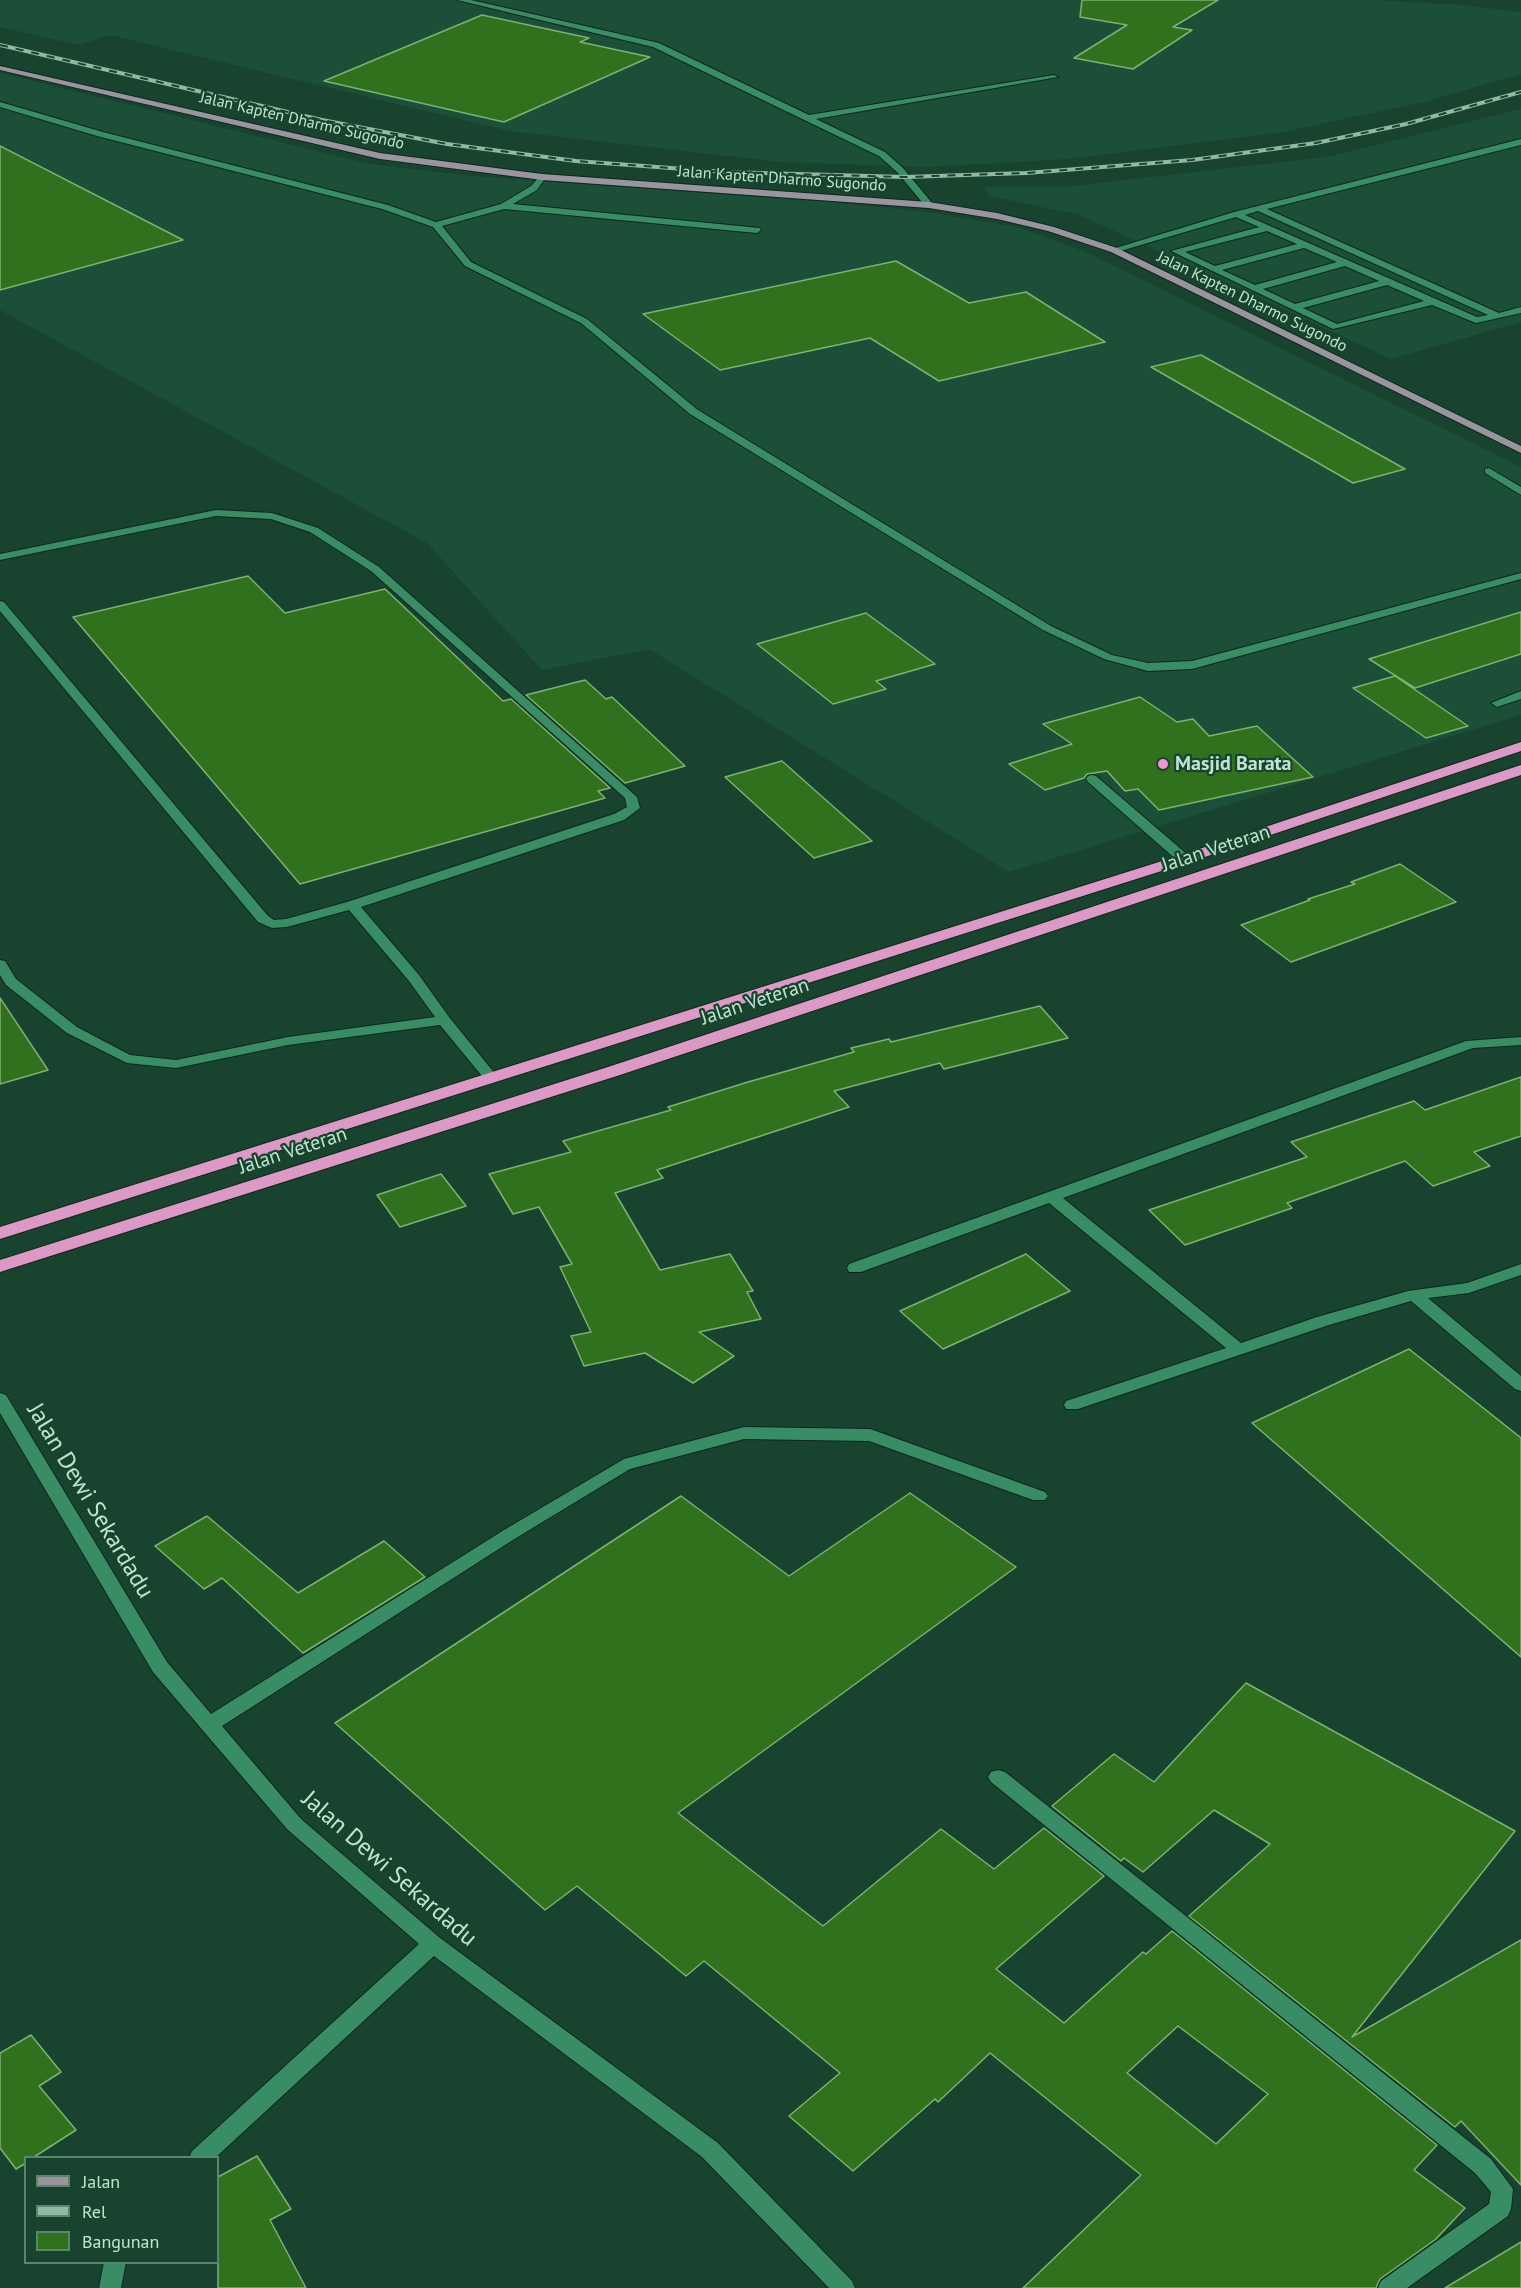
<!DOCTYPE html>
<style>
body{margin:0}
#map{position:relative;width:1521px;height:2288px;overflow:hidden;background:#18442f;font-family:"PT Sans",sans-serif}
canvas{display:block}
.legend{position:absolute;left:24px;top:2156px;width:195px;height:108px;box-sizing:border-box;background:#18442f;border:2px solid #5a856f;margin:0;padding:8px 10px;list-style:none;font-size:18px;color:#bee6cf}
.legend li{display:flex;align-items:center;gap:12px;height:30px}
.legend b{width:30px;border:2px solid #5a856f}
</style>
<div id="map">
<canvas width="1521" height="2288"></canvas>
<ul class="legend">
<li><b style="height:8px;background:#9a949f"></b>Jalan</li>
<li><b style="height:8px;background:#91baa3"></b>Rel</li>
<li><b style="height:16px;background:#2f711c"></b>Bangunan</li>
</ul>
</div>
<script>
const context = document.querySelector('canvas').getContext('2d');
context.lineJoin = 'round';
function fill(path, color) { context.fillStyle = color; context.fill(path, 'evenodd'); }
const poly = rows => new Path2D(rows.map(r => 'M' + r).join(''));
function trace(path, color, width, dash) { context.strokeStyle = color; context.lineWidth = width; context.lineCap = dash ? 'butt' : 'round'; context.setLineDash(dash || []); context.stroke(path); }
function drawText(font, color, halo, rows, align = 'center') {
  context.font = font + ' "PT Sans",sans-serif'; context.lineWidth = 4.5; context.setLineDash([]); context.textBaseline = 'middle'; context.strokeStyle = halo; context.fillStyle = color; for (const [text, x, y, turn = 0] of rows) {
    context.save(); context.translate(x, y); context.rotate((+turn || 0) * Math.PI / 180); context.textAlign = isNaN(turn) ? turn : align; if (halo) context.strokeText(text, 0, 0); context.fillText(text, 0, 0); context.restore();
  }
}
fill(poly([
 [0,0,1373,0,1462,5,1521,12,1521,74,1424,102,1283,132,1068,159,925,167,781,162,509,131,110,35,79,45,0,27],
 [0,73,370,164,473,176,828,202,927,212,1018,227,1086,252,1521,467,1521,715,1009,872,649,649,542,670,427,543,0,310],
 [1521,109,1521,322,1391,359,1080,215,989,196,985,187,1073,186,1326,157]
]), '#1c4f37');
const building = poly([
 [1082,0,1218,0,1173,27,1192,30,1133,69,1074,58,1127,25,1080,17,1082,0],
 [482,15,589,38,580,42,650,57,504,122,324,81,482,15],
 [0,146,183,240,0,290,0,146],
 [896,261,969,303,1026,292,1105,342,939,381,870,338,720,370,643,314,896,261],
 [1201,355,1405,469,1353,483,1151,367,1201,355],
 [248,576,285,613,385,589,503,701,511,699,610,788,598,791,605,798,300,884,73,617,248,576],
 [1521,612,1521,654,1415,688,1369,659,1521,612],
 [866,613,935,664,876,681,886,689,833,704,757,644,866,613],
 [1395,676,1468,726,1426,738,1353,688,1395,676],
 [585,680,606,699,612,697,685,766,625,783,526,695,585,680],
 [1140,697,1177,722,1193,719,1209,736,1257,726,1313,777,1159,810,1138,789,1125,791,1107,771,1087,774,1084,778,1045,790,1009,764,1072,744,1043,724,1140,697],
 [782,761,872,841,814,858,725,777,782,761],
 [1400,864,1456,902,1291,962,1241,925,1310,900,1308,899,1355,884,1351,882,1400,864],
 [0,998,48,1070,0,1084,0,998],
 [1040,1006,1068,1038,944,1069,940,1063,834,1091,849,1107,657,1170,663,1178,615,1193,660,1270,730,1254,753,1291,747,1292,761,1319,699,1332,734,1356,693,1383,645,1353,584,1366,571,1336,591,1332,560,1267,572,1264,539,1207,513,1214,489,1174,571,1152,563,1141,671,1110,668,1107,748,1082,854,1052,851,1048,889,1039,891,1042,1040,1006],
 [1521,1077,1521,1136,1474,1152,1490,1166,1433,1186,1405,1161,1287,1203,1292,1208,1185,1245,1149,1210,1307,1157,1291,1142,1414,1101,1425,1110,1521,1077],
 [441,1174,466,1206,400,1227,377,1195,441,1174],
 [1026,1254,1070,1291,943,1349,900,1311,1026,1254],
 [1409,1349,1521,1438,1521,1657,1252,1423,1409,1349],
 [910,1493,1016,1567,678,1813,823,1926,941,1829,994,1869,1044,1828,1104,1876,996,1969,1064,2023,1143,1952,1146,1954,1172,1931,1437,2145,1414,2170,1465,2208,1436,2239,1380,2279,1376,2288,1023,2288,1141,2175,990,2053,938,2102,935,2099,853,2171,789,2116,840,2073,704,1961,686,1976,577,1886,545,1910,335,1723,681,1496,789,1576,910,1493],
 [1178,2026,1268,2094,1216,2144,1127,2073,1178,2026],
 [207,1516,298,1593,384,1541,425,1577,303,1653,222,1578,204,1589,155,1546,207,1516],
 [1246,1683,1515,1831,1352,2037,1521,1940,1521,2185,1461,2121,1455,2127,1189,1916,1270,1844,1214,1810,1143,1872,1124,1858,1121,1861,1052,1806,1114,1754,1154,1782,1246,1683],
 [31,2035,61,2072,39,2086,76,2130,34,2157,26,2157,26,2163,16,2169,0,2148,0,2053,31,2035],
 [257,2156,291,2209,270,2220,306,2288,218,2288,218,2177,257,2156],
 [1521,2242,1521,2288,1445,2288,1521,2242]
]);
fill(building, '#2f711c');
trace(building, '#7eb172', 1.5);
const minor = poly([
 [457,0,471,0,659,43,809,115,1054,75,1058,77,816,119,885,152,903,168,932,203,932,207,929,208,926,207,897,172,879,156,653,47,457,0],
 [0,102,103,132,388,205,436,222,501,204,531,186,542,174,546,177,537,190,513,204,760,228,761,230,757,233,504,209,442,226,471,262,587,319,698,410,1051,626,1112,655,1148,663,1192,661,1521,573,1521,579,1192,669,1148,671,1104,659,1043,630,690,414,581,323,465,266,433,227,382,209,97,136,0,107,0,102],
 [1521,139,1521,145,1267,209,1499,313,1521,307,1521,313,1476,323,1432,305,1333,329,1171,251,1259,227,1236,217,1117,252,1109,250,1234,212,1521,139],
 [1258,211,1488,315,1477,317,1245,215,1258,211],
 [1267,231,1297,244,1215,266,1185,252,1267,231],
 [1304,248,1337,262,1255,285,1222,270,1304,248],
 [1345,266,1379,281,1295,304,1263,289,1345,266],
 [1387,285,1424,301,1337,324,1303,308,1387,285],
 [1489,468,1521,487,1521,495,1485,473,1485,469,1489,468],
 [216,510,272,513,318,528,379,567,637,797,640,808,624,820,361,907,419,975,449,1017,496,1075,498,1078,496,1081,486,1081,440,1025,288,1045,176,1068,127,1063,67,1033,6,985,0,975,0,960,5,961,16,979,77,1027,130,1055,176,1060,288,1037,435,1017,409,981,349,910,287,927,272,928,258,922,0,611,0,601,4,602,268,916,274,920,286,919,347,902,614,814,627,807,625,798,371,571,310,532,271,519,216,516,0,560,0,554,216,510],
 [1521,691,1521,699,1497,707,1491,703,1521,691],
 [1092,775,1096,776,1189,856,1191,859,1189,862,1179,862,1088,782,1086,779,1088,776,1092,775],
 [1521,1037,1521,1045,1473,1048,1063,1198,1241,1343,1317,1317,1408,1291,1467,1283,1521,1264,1521,1275,1469,1293,1428,1298,1521,1376,1521,1391,1515,1389,1411,1301,1329,1325,1078,1409,1066,1409,1064,1405,1066,1401,1226,1348,1049,1203,861,1272,849,1272,847,1268,849,1264,1466,1041,1521,1037],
 [0,1393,6,1395,167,1662,211,1714,504,1530,624,1459,744,1427,870,1429,1045,1492,1048,1496,1045,1500,1033,1500,869,1441,744,1439,630,1469,516,1538,222,1726,301,1819,440,1938,718,2143,852,2281,855,2288,829,2288,702,2157,434,1956,215,2158,189,2158,192,2151,419,1944,287,1829,153,1672,0,1413,0,1393],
 [998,1770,1005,1772,1491,2159,1513,2189,1511,2209,1508,2216,1407,2288,1378,2288,1381,2281,1489,2204,1491,2192,1475,2173,991,1782,988,1777,991,1772,998,1770],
 [104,2262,126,2262,121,2288,99,2288,104,2262]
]);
const major = poly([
 [0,66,380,153,542,174,929,202,997,213,1054,227,1117,248,1521,446,1521,453,1111,252,1048,231,997,219,929,208,542,180,380,159,0,70,0,66]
]);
const highway = poly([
 [1521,742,1521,751,1190,862,0,1239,0,1227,1178,856,1521,742],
 [1521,765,1521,775,620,1075,0,1272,0,1260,608,1067,1521,765]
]);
trace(minor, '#0d281b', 2);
trace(major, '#0d281b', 2);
trace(highway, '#0d281b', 2);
fill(minor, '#388d64');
fill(major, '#9a949f');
fill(highway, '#dc99c6');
const rail = poly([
 [0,45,322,120,447,144,576,161,725,172,905,177,1026,173,1192,160,1316,143,1406,124,1521,92]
]);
trace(rail, '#91baa3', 4);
trace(rail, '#18442f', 2, [8]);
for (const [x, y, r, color] of [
 [1163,764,6,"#f391d5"]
]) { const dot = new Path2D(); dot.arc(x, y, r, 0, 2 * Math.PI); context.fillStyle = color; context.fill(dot); trace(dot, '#18442f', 2); }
drawText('16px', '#bee6cf', '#18442f', [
 ["Jalan Kapten Dharmo Sugondo",302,121,13],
 ["Jalan Kapten Dharmo Sugondo",782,179,4],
 ["Jalan Kapten Dharmo Sugondo",1252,302,26]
]);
drawText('bold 20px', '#bee6cf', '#18442f', [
 ["Masjid Barata",1175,764]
], 'left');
drawText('20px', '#bee6cf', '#18442f', [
 ["Jalan Veteran",1216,849,-18],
 ["Jalan Veteran",755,1002,-18],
 ["Jalan Veteran",293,1151,-18]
]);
drawText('24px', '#bee6cf', '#18442f', [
 ["Jalan Dewi Sekardadu",90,1501,59],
 ["Jalan Dewi Sekardadu",389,1869,41]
]);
</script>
